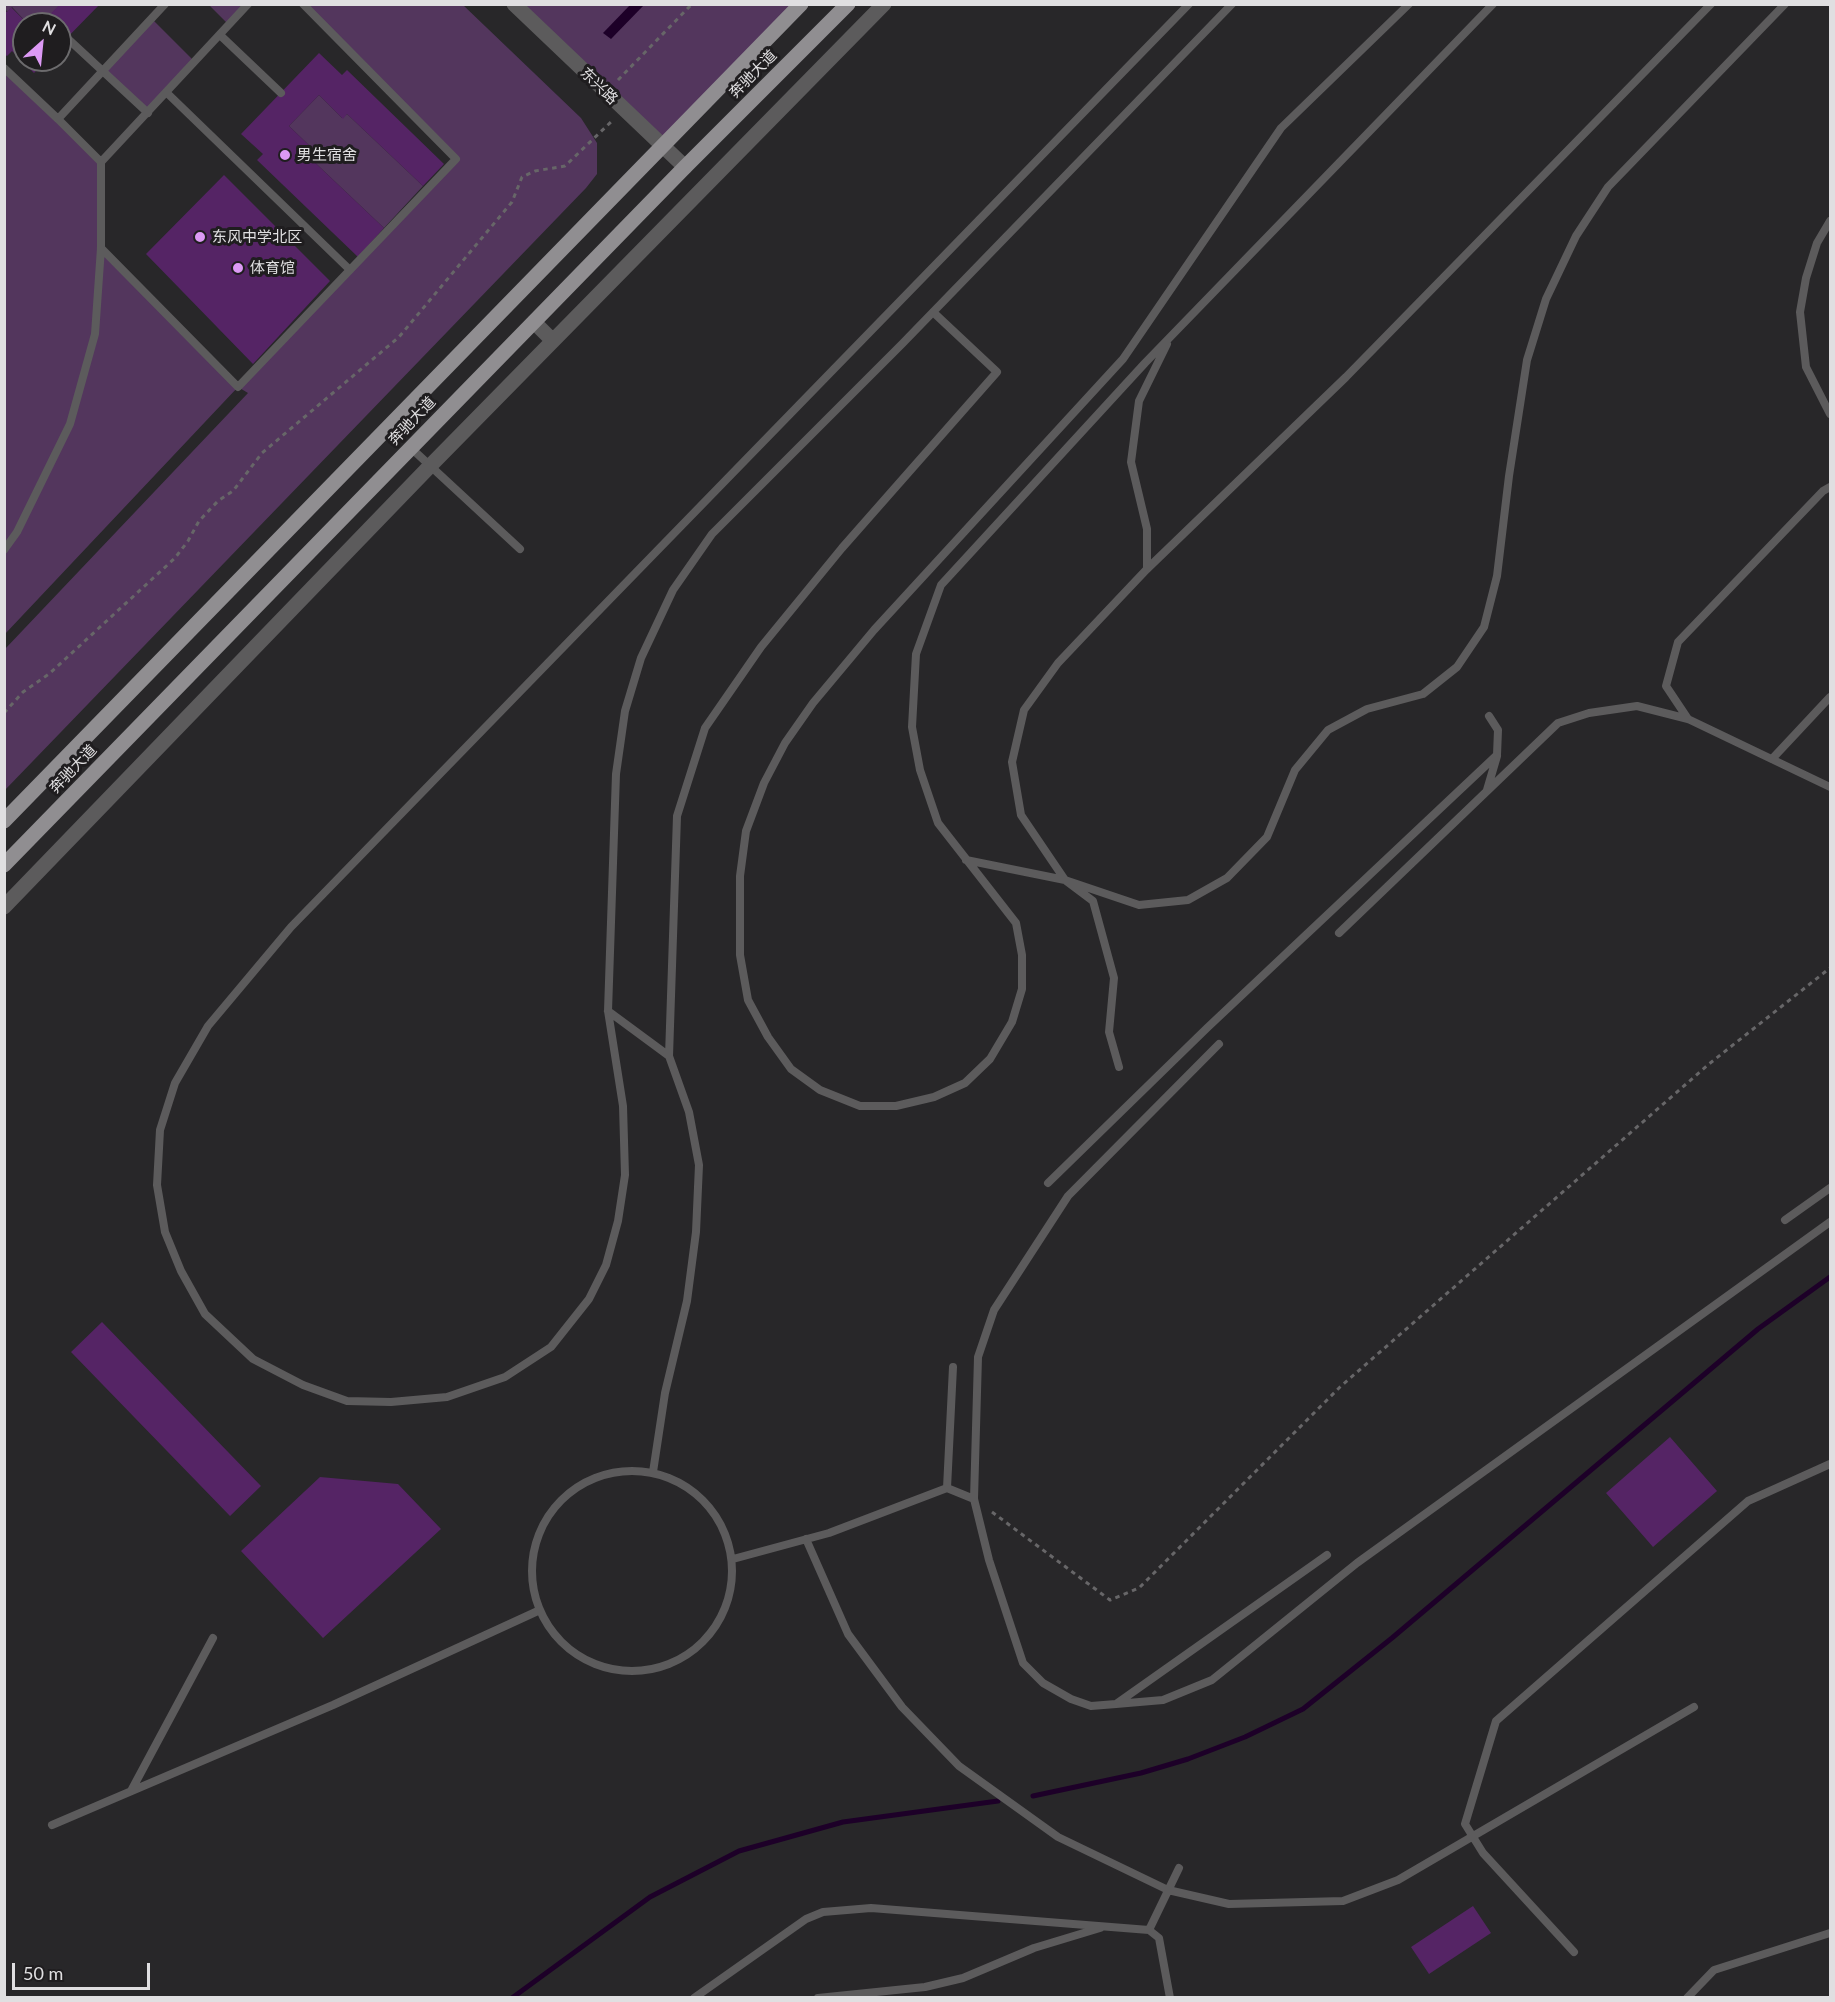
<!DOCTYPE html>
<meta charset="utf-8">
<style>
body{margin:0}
#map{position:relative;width:1835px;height:2002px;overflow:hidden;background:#282729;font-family:Lato,sans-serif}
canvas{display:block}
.frame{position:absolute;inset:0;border:6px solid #e0dfe1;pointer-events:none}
.north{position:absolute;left:12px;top:12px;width:60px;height:60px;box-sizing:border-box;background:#1f1d1f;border:2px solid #6c6b6d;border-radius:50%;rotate:27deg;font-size:16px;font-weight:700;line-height:24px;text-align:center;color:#e0dfe1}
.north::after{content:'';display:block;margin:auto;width:21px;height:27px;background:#dc99f4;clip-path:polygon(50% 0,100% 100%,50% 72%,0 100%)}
.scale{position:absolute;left:12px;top:1963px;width:138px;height:27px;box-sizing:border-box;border:3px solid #e0dfe1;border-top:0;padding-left:8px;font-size:18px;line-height:21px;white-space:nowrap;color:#e0dfe1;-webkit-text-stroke:4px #1f1d1f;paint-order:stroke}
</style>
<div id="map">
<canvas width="1835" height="2002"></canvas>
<div class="frame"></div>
<div class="north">N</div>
<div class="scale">50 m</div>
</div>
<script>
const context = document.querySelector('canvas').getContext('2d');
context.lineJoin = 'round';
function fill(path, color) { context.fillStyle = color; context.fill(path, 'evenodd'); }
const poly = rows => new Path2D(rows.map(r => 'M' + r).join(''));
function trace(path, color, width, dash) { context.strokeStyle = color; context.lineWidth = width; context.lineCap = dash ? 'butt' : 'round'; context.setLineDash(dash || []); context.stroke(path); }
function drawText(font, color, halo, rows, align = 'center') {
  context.font = font + ' Lato,"Noto Sans SC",sans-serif'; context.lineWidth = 6; context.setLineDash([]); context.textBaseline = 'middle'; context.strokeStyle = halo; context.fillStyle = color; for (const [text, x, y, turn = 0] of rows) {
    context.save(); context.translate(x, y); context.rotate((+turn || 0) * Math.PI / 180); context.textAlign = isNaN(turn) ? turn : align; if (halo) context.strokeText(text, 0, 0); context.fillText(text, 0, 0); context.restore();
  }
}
fill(poly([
 [4,5,60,5,41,24,28,24,12,7,7,12],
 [209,5,248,5,229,25],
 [303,5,463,5,581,118,597,143,597,174,586,188,5,790,5,649,248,393,238,387,5,634,5,68,101,162,101,248,238,386,456,159],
 [514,5,801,5,662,147],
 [152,19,195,62,148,113,103,71],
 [319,95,342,118,347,114,423,186,384,228,308,156,314,150,289,126]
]), '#53365d');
fill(poly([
 [631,4,644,5,611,39,603,33]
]), '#1d0028');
trace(poly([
 [1033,1796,1141,1773,1188,1759,1245,1737,1303,1709,1392,1638,1758,1329,1830,1277],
 [512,1998,650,1897,739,1851,843,1822,998,1801]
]), '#1d0028', 5);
fill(poly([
 [60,4,100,4,60,45,60,24,41,24],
 [11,7,28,24,24,24,24,60,46,60,34,73,12,51,7,56,4,54,4,10,7,12],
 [319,53,342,75,347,70,444,164,423,186,347,114,343,119,319,95,289,126,314,150,308,156,384,228,358,257,257,160,263,154,241,134],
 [224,175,330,281,253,364,146,254],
 [102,1322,261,1486,230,1516,71,1352],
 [1670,1437,1717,1491,1653,1547,1606,1493],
 [320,1477,398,1484,441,1529,323,1638,241,1551],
 [1473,1906,1491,1933,1429,1974,1411,1947]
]), '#552465');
trace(poly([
 [618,80,692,4],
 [4,713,23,692,49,674,175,558,188,541,199,521,218,501,233,491,262,453,399,337,512,202,522,177,535,171,565,166,613,120],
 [992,1512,1110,1600,1139,1588,1340,1387,1709,1064,1830,968]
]), '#676668', 3, [4.5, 4.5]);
trace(poly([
 [1189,4,291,927,208,1026,175,1083,160,1130,157,1185,165,1232,181,1271,205,1314,253,1359,303,1385,347,1401,391,1402,447,1397,505,1377,551,1347,589,1299,606,1265,618,1221,625,1175,623,1106,608,1011,616,774,625,711,641,658,673,590,712,534,902,344,1232,4],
 [1409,4,1281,128,1123,359,874,630,813,703,785,743,764,783,746,831,740,876,740,955,748,1000,768,1037,791,1069,820,1090,860,1106,896,1106,934,1097,965,1083,990,1059,1012,1022,1022,989,1022,955,1016,923,938,823,920,770,912,727,916,654,941,585,1145,363,1493,4],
 [1711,4,1346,377,1147,569,1058,663,1024,710,1012,762,1021,815,1065,880,1139,905,1188,900,1227,878,1267,837,1295,770,1328,730,1367,709,1423,694,1457,667,1484,627,1497,576,1509,476,1527,360,1546,299,1576,236,1608,187,1785,4],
 [220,35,281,93],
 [67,38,148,113],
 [4,68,58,119],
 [166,92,350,270],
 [101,162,58,119,165,4],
 [1830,221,1817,243,1806,278,1800,312,1806,367,1830,414],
 [101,248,238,387,456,159,303,4],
 [411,448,520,549],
 [4,550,17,532,70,424,95,334,101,248,101,162,248,4],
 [1147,569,1147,529,1131,462,1139,401,1167,344],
 [1688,719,1666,686,1678,642,1823,491,1830,487],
 [1772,759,1830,697],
 [1487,790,1497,756],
 [966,860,1065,880,1093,901,1114,978,1109,1032,1119,1067],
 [1339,933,1558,723,1589,713,1637,706,1688,719,1830,787],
 [608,1011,669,1056,689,1112,699,1165,696,1232,687,1301,665,1393,653,1472],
 [1219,1044,1068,1196,994,1310,978,1357,974,1499,989,1560,1023,1663,1043,1683,1071,1699,1091,1706,1116,1704,1327,1555],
 [669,1056,677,816,705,728,761,647,842,548,997,372,933,312],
 [1048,1183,1207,1028,1497,755,1498,730,1489,716],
 [1785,1220,1830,1188],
 '532 1571a100 100 0 1 1 200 0a100 100 0 1 1-200 0Z',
 [947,1488,974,1499],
 [806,1539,848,1634,902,1707,959,1766,1058,1837,1168,1890,1229,1904,1343,1901,1398,1880,1694,1707],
 [733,1559,829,1533,947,1488,953,1367],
 [1116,1704,1163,1700,1212,1680,1357,1563,1830,1222],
 [131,1791,213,1638],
 [52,1825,333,1705,540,1610],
 [1149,1930,1179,1868],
 [1574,1952,1483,1853,1465,1824,1496,1721,1748,1501,1830,1464],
 [694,1998,806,1919,823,1912,871,1908,1149,1930,1159,1938,1170,1998],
 [818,1998,925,1987,963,1978,1034,1948,1100,1928],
 [1687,1998,1714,1970,1830,1933]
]), '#5c5b5c', 8);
trace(poly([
 [514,4,685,167],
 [534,322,553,341],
 [4,907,430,466,884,4]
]), '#5c5b5c', 15);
trace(poly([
 [4,821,801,4],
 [4,865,685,167,848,4]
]), '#908e91', 15);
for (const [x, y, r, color] of [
 [285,155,6,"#dc99f4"],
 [200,237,6,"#dc99f4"],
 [238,268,6,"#dc99f4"]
]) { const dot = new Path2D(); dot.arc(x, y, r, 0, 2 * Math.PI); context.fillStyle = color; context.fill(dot); trace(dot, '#1f1d1f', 2); }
drawText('15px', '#e0dfe1', '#1f1d1f', [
 ["奔驰大道",753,74,-45],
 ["东兴路",599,86,44],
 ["奔驰大道",412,421,-46],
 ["奔驰大道",73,769,-46]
]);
drawText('15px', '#e0dfe1', '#1f1d1f', [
 ["男生宿舍",297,155],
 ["东风中学北区",212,237],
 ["体育馆",250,268]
], 'left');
</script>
